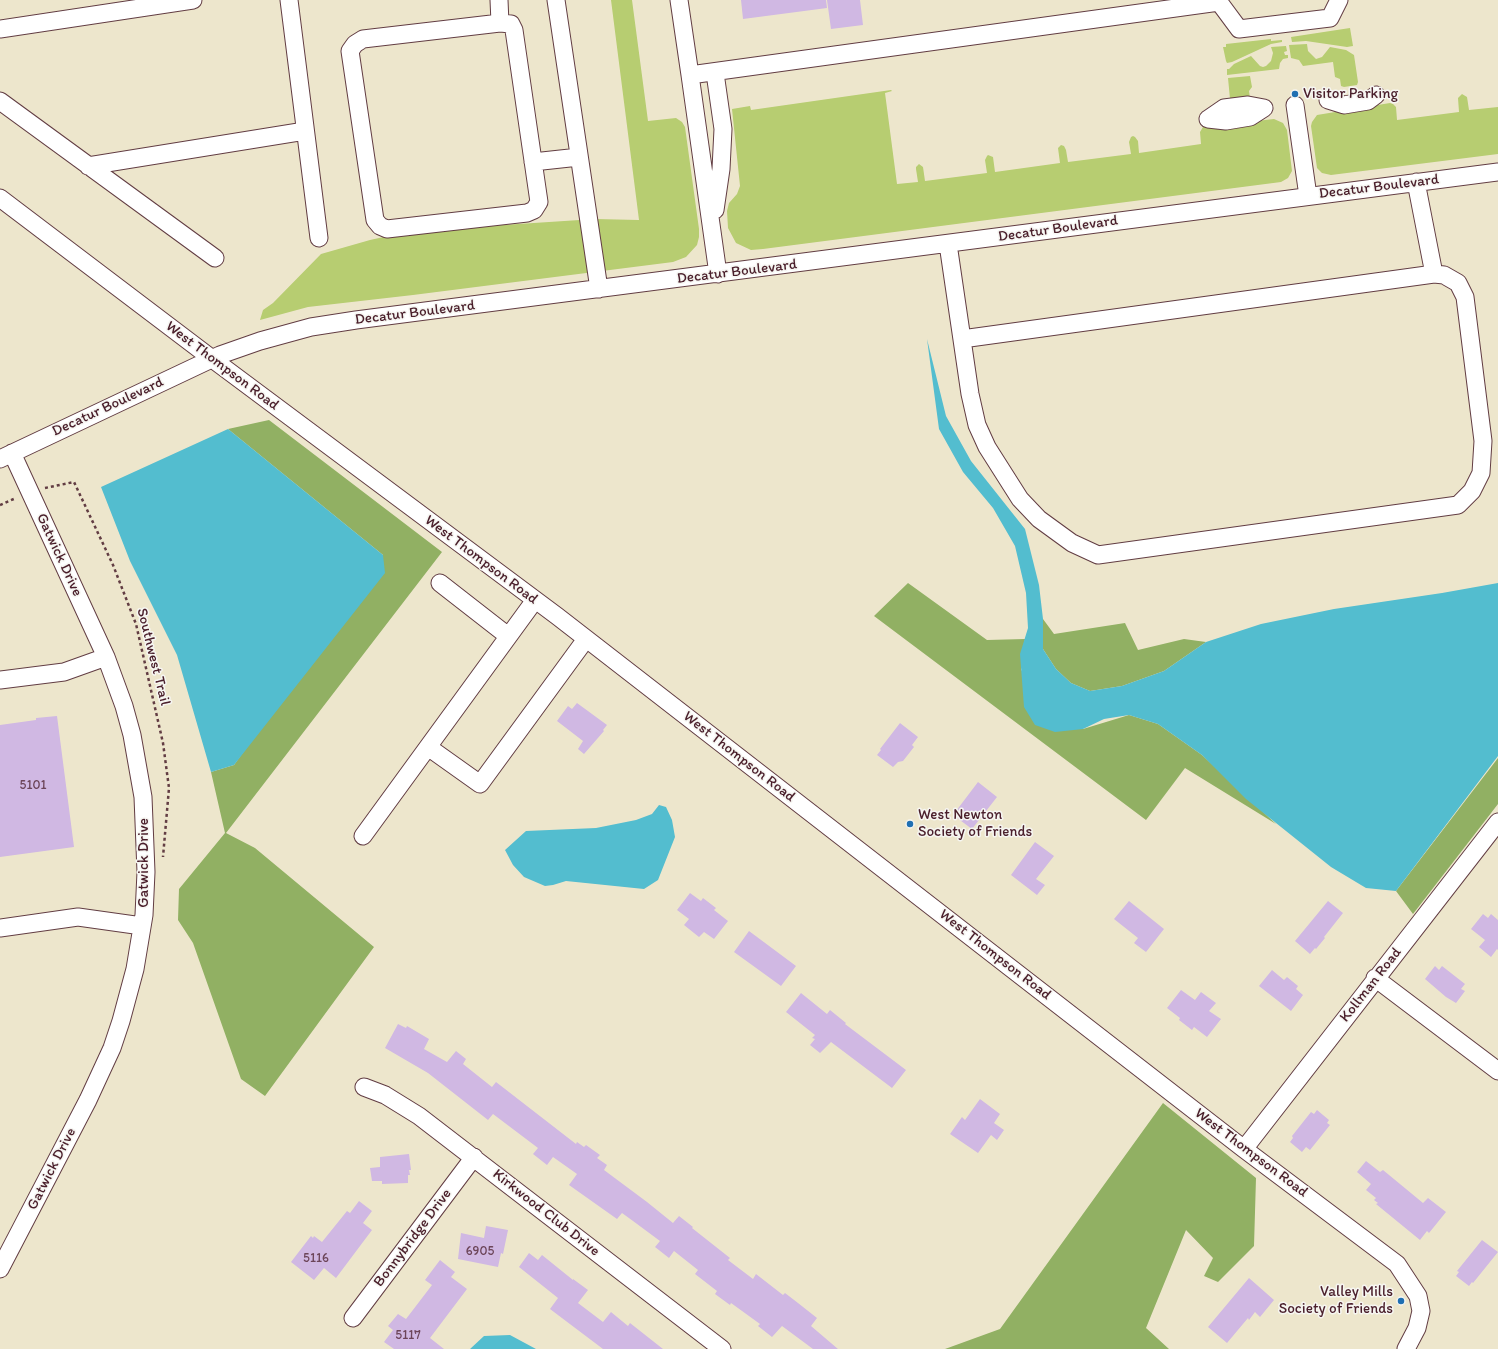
<!DOCTYPE html>
<style>
body{margin:0}
canvas{display:block;background:#ede6cc}
</style>
<canvas width="1498" height="1349"></canvas>
<script>
const context = document.querySelector('canvas').getContext('2d');
context.lineJoin = 'round';
function fill(path, color) { context.fillStyle = color; context.fill(path, 'evenodd'); }
const poly = rows => new Path2D(rows.map(r => 'M' + r).join(''));
function trace(path, color, width, dash) { context.strokeStyle = color; context.lineWidth = width; context.lineCap = dash ? 'butt' : 'round'; context.setLineDash(dash || []); context.stroke(path); }
function drawText(font, color, halo, rows, align = 'center') {
  context.font = font + ' Itim,sans-serif'; context.lineWidth = 3; context.setLineDash([]); context.textBaseline = 'middle'; context.strokeStyle = halo; context.fillStyle = color; for (const [text, x, y, turn = 0] of rows) {
    context.save(); context.translate(x, y); context.rotate((+turn || 0) * Math.PI / 180); context.textAlign = isNaN(turn) ? turn : align; if (halo) context.strokeText(text, 0, 0); context.fillText(text, 0, 0); context.restore();
  }
}
fill(poly([
 [611,0,632,0,648,121,676,118,682,122,685,127,699,229,699,237,697,245,686,257,673,262,413,295,308,307,260,320,263,310,273,303,321,254,370,240,411,231,595,219,639,220],
 [1350,28,1353,46,1347,47,1306,41,1292,42,1291,37],
 [1271,39,1271,41,1282,40,1282,42,1271,44,1232,62,1227,63,1226,61,1223,47,1226,47,1226,44],
 [1307,44,1308,51,1316,59,1322,57,1330,47,1346,50,1354,55,1358,82,1357,85,1344,87,1341,86,1340,79,1335,77,1333,62,1303,66,1299,60,1291,58,1289,45],
 [1286,46,1287,51,1284,52,1285,55,1288,55,1288,58,1283,59,1280,63,1279,69,1227,75,1227,69,1229,69,1234,64,1251,56,1260,66,1263,67,1266,66,1271,61,1273,53,1271,47],
 [1250,76,1252,87,1249,91,1250,98,1230,99,1228,78],
 [891,90,892,91,885,93,897,184,918,182,916,169,916,167,919,164,923,167,925,181,987,173,985,160,987,156,988,155,993,157,995,172,1060,163,1058,148,1061,145,1064,146,1066,150,1068,162,1131,154,1129,142,1131,137,1133,136,1135,137,1138,141,1139,153,1201,144,1200,132,1203,127,1274,119,1283,123,1287,130,1292,171,1288,178,1281,182,763,249,751,250,736,243,728,228,727,211,729,203,737,194,740,186,732,109,750,106,751,110],
 [1462,94,1467,97,1469,110,1498,107,1498,154,1331,175,1322,173,1317,168,1311,126,1312,122,1317,115,1390,103,1393,104,1396,107,1397,120,1459,112,1458,98]
]), '#b7cd71');
fill(poly([
 [269,420,442,552,226,833,255,848,374,947,265,1096,241,1079,193,943,178,920,179,889,225,833,211,772,234,765,383,555,228,429],
 [908,583,987,640,1025,639,1021,670,1083,729,1129,715,1158,724,1202,755,1276,824,1185,768,1146,820,874,616],
 [1043,619,1054,634,1125,623,1138,650,1184,639,1206,642,1164,671,1122,686,1090,691,1071,683,1056,669,1043,649],
 [1498,758,1498,804,1413,914,1396,891],
 [1163,1103,1256,1178,1254,1246,1218,1282,1204,1276,1213,1258,1186,1230,1146,1328,1169,1349,945,1349,1000,1329]
]), '#91b063');
fill(poly([
 [927,339,946,416,971,461,1025,529,1039,585,1043,619,1043,649,1056,669,1071,683,1090,691,1122,686,1164,671,1206,642,1261,624,1334,609,1442,593,1498,583,1498,756,1396,891,1366,888,1331,867,1246,799,1202,755,1158,724,1129,715,1104,719,1083,729,1055,732,1035,725,1024,707,1020,654,1028,628,1026,593,1015,546,993,508,963,472,939,429],
 [228,429,383,555,385,573,234,765,211,772,177,655,130,561,101,487],
 [659,805,666,807,672,820,675,837,658,880,644,889,566,881,553,885,545,886,524,877,513,865,505,850,526,831,596,828,636,820,652,814],
 [510,1335,536,1349,470,1349,484,1336]
]), '#53bdcf');
fill(poly([
 [741,0,826,0,827,8,743,19],
 [827,0,860,0,863,25,831,29],
 [577,703,607,725,603,730,604,731,584,754,578,749,583,741,557,721,568,706,572,709],
 [57,716,74,847,0,857,0,725,36,720,36,718],
 [900,723,918,737,912,745,914,747,903,761,898,762,893,767,877,755,881,750,880,749],
 [978,782,997,797,972,829,953,815],
 [1035,842,1054,856,1036,879,1045,885,1037,895,1011,875],
 [690,893,701,901,703,898,716,908,714,910,728,921,714,939,704,932,699,937,684,925,689,919,677,910],
 [1129,901,1164,929,1146,952,1134,943,1138,938,1114,919],
 [1328,901,1343,913,1324,937,1325,938,1316,949,1315,948,1310,954,1295,941],
 [1483,914,1488,918,1491,914,1498,920,1498,950,1497,949,1491,957,1479,947,1485,940,1471,929],
 [749,931,796,966,781,986,734,952],
 [1435,966,1439,970,1442,966,1465,984,1461,989,1465,991,1456,1003,1446,997,1425,979],
 [1272,970,1284,980,1287,977,1298,986,1296,989,1303,995,1291,1011,1259,986],
 [1181,990,1195,1000,1201,992,1216,1003,1209,1011,1221,1019,1207,1037,1194,1027,1192,1030,1179,1020,1180,1018,1167,1008],
 [801,993,827,1014,830,1010,846,1023,845,1024,906,1070,892,1088,831,1042,820,1053,810,1045,815,1039,812,1038,815,1035,786,1012],
 [398,1024,406,1028,407,1026,429,1039,424,1049,447,1062,456,1051,466,1059,463,1064,492,1087,496,1082,576,1144,577,1142,584,1147,586,1145,600,1155,597,1158,607,1165,604,1170,647,1202,673,1223,679,1216,693,1227,692,1228,730,1258,728,1260,753,1279,756,1274,783,1295,785,1293,798,1303,817,1318,811,1326,838,1349,813,1349,782,1326,772,1337,758,1326,760,1324,731,1303,730,1305,715,1294,717,1291,695,1274,698,1270,674,1251,669,1258,655,1247,660,1241,633,1221,622,1213,617,1219,569,1185,577,1174,553,1157,547,1165,533,1154,538,1148,493,1114,488,1120,428,1073,385,1048],
 [980,1099,1000,1114,994,1123,1004,1130,997,1140,991,1135,978,1153,950,1134,962,1117,965,1120],
 [1317,1110,1329,1120,1327,1123,1330,1125,1310,1150,1306,1147,1302,1152,1290,1142,1293,1138,1292,1136,1311,1112,1314,1114],
 [409,1154,411,1170,409,1170,410,1175,408,1175,408,1183,382,1184,382,1181,372,1181,370,1168,380,1167,380,1157],
 [1366,1161,1380,1172,1383,1170,1423,1203,1428,1198,1446,1212,1429,1233,1427,1231,1420,1240,1376,1204,1378,1203,1374,1200,1376,1198,1366,1190,1371,1184,1357,1172],
 [359,1201,372,1211,363,1223,372,1230,336,1278,324,1268,314,1280,291,1262,311,1236,313,1238,314,1236,322,1242,347,1211,350,1213],
 [486,1226,508,1230,503,1254,501,1253,498,1267,458,1259,461,1233,484,1238],
 [1482,1240,1498,1252,1473,1283,1472,1282,1469,1286,1456,1276,1459,1272,1457,1271],
 [529,1253,538,1260,542,1255,573,1280,573,1279,588,1290,578,1303,603,1322,611,1312,628,1326,630,1323,663,1349,603,1349,550,1309,558,1298,519,1267],
 [440,1260,455,1272,451,1277,467,1289,430,1338,444,1349,394,1349,384,1342,393,1330,388,1326,398,1314,406,1319,432,1285,425,1280],
 [1249,1278,1274,1300,1260,1317,1255,1312,1249,1320,1248,1318,1227,1343,1208,1327]
]), '#d0b8e3');
const minor = poly([
 [289,0,319,238],
 [499,0,500,23],
 [556,0,599,289],
 [679,0,690,75,1219,2,1239,29,1330,18,1339,0],
 [500,23,511,24,514,30,539,202,534,210,527,213,387,229,380,226,375,220,350,51,355,44,363,39,500,23],
 [0,29,193,0],
 [690,75,718,274],
 [1328,100,1344,105,1368,101,1376,95],
 [0,101,215,258],
 [1295,105,1308,196],
 [1208,119,1224,108,1248,105,1264,108],
 [1208,119,1226,121,1250,117,1264,108],
 [533,162,579,157],
 [88,166,305,131],
 [0,198,211,358,557,616,1244,1149,1397,1264,1418,1296,1421,1311,1417,1328,1406,1349],
 [715,210,721,169,723,129,715,73],
 [948,244,970,394,977,425,987,447,1020,499,1039,519,1072,543,1098,555,1458,505,1472,491,1481,473,1483,441,1465,297,1458,283,1444,275,1434,274,1416,182],
 [962,339,1434,274],
 [0,459,220,355,260,341,311,327,356,320,1498,172],
 [440,583,508,636],
 [0,680,64,672,106,657],
 [428,747,480,784,586,639],
 [363,836,535,600],
 [0,928,78,917,142,926],
 [1375,978,1498,1071],
 [364,1087,385,1095,419,1116,722,1349],
 [1244,1149,1498,822],
 [0,1269,88,1100,112,1048,121,1021,135,969,144,915,146,872,143,797,132,735,124,706,106,657,12,453],
 [353,1318,474,1157]
]);
trace(minor, '#623d43', 19);
trace(poly([
 [45,488,74,482,113,565,136,624,163,743,169,788,163,857],
 [0,505,16,498]
]), '#623d43', 2.5, [3, 3]);
trace(minor, '#fff', 17);
for (const [x, y, r, color] of [
 [1295,94,4,"#1f6fb2"],
 [910,824,4,"#1f6fb2"],
 [1401,1301,4,"#1f6fb2"]
]) { const dot = new Path2D(); dot.arc(x, y, r, 0, 2 * Math.PI); context.fillStyle = color; context.fill(dot); trace(dot, '#f6f6f2', 1.5); }
drawText('13px', '#6c4559', null, [
 ["5101",33,786],
 ["6905",480,1252],
 ["5116",316,1259],
 ["5117",408,1336]
]);
drawText('15px', '#4a1f2b', '#f6f6f2', [
 ["Visitor Parking",1303,94],
 ["West Newton",918,815],
 ["Society of Friends",918,832],
 ["Valley Mills",1393,1292,"right"],
 ["Society of Friends",1393,1309,"right"]
], 'left');
drawText('15px', '#4a1f2b', '#f6f6f2', [
 ["Decatur Boulevard",1379,187,-7],
 ["Decatur Boulevard",1058,229,-8],
 ["Decatur Boulevard",737,272,-7],
 ["Decatur Boulevard",415,313,-7],
 ["West Thompson Road",222,366,37],
 ["Decatur Boulevard",108,407,-25],
 ["Gatwick Drive",59,555,65],
 ["West Thompson Road",481,560,37],
 ["Southwest Trail",153,657,76],
 ["West Thompson Road",739,757,38],
 ["Gatwick Drive",144,863,-90],
 ["West Thompson Road",995,955,38],
 ["Kollman Road",1371,985,-52],
 ["West Thompson Road",1251,1153,37],
 ["Gatwick Drive",52,1169,-63],
 ["Kirkwood Club Drive",546,1213,38],
 ["Bonnybridge Drive",413,1238,-53]
]);
</script>
